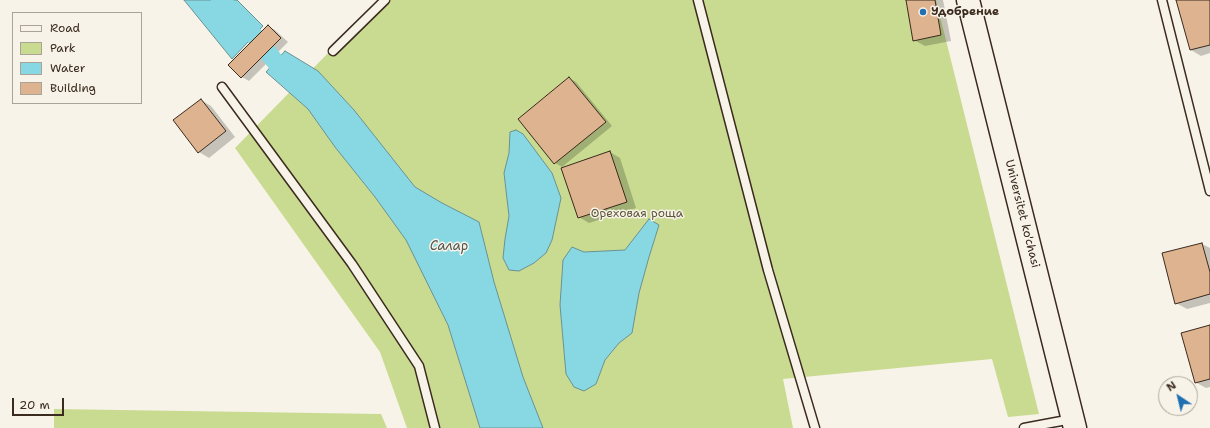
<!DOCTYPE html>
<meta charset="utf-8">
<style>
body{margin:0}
#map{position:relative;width:1210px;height:428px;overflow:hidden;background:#f7f3e8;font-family:"Shantell Sans",sans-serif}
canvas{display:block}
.legend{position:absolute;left:12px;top:12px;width:130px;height:92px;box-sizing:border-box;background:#f7f3e8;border:1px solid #aca397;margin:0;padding:5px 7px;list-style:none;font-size:12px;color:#3b2a1e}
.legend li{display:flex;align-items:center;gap:8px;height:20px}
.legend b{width:20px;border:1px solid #aca397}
.north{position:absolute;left:1158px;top:376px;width:40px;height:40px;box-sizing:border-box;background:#f7f3e8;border:1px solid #aca397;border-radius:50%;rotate:325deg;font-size:11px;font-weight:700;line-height:16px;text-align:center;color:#3b2a1e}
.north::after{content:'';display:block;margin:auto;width:14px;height:18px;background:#1f6fb2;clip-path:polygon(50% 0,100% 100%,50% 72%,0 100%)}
.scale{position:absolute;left:12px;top:398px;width:52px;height:18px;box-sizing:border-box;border:2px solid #3b2a1e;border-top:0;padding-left:5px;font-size:12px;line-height:14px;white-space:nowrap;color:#3b2a1e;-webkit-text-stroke:3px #f7f3e8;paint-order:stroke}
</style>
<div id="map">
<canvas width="1210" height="428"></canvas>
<ul class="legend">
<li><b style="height:5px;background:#f7f3e8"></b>Road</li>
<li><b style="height:11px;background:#c9db90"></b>Park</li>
<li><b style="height:11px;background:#88d8e3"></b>Water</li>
<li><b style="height:11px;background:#deb38f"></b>Building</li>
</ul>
<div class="north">N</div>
<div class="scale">20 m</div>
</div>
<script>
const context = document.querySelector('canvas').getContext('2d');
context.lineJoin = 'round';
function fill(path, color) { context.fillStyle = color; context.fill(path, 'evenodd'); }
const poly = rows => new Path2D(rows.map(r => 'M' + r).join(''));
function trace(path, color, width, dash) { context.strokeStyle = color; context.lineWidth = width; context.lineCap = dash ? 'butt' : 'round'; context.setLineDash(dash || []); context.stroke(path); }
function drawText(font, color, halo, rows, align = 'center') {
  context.font = font + ' "Shantell Sans",sans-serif'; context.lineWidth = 3; context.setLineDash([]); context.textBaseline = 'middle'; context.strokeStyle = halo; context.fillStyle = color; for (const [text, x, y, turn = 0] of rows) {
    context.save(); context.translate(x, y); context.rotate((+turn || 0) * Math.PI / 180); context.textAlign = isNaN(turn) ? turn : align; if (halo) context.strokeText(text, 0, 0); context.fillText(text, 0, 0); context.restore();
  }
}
fill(poly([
 [380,0,936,0,1039,414,1008,417,992,359,783,379,793,428,407,428,380,352,235,148],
 [54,409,381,414,387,428,54,428]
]), '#c9db90');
const water = poly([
 [184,0,237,0,263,26,232,59,184,0],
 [285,51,318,71,354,110,415,187,442,203,479,222,494,282,523,377,543,428,480,428,448,325,406,240,375,197,335,147,308,109,266,72,285,51],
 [516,130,523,134,552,173,561,198,552,240,546,253,534,263,519,271,509,270,503,258,505,239,509,216,504,173,509,153,510,132,516,130],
 [649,219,659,225,649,257,639,293,632,333,619,343,605,360,596,384,584,391,574,387,566,374,560,305,563,260,572,247,584,252,625,250,649,219]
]);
fill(water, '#88d8e3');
trace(water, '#699294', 1);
fill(poly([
 [907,0,943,0,951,41,925,46,914,40],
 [1180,0,1210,0,1210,53,1201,56,1191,50],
 [268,26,275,30,288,42,249,81,242,77],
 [569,78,576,82,612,126,562,167,555,163],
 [201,100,211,106,235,137,209,158,199,152],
 [610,152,620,158,636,208,589,223,579,217],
 [1202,244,1210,248,1210,303,1187,309,1176,303],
 [1210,326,1210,387,1206,388,1195,382]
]), '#0003');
trace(poly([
 [220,0,243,22,291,81]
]), '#88d8e3', 18);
const building = poly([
 [906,0,935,0,941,35,913,41,906,0],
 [1176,0,1210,0,1210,45,1190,50,1176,0],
 [268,25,281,38,241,78,228,65,268,25],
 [569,77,606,122,554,164,518,119,569,77],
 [201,99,226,131,198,153,173,120,201,99],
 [610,151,627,202,578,218,561,168,610,151],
 [1202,243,1210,272,1210,294,1175,304,1162,253,1202,243],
 [1210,325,1210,379,1195,383,1181,333,1210,325]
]);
fill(building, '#deb38f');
trace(building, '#3b2a1e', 1);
const lane = poly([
 [698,0,768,270,815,428],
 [1162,0,1210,191],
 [333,51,385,0],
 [222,87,352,264,419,366,435,428],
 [1024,428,1072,419]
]);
const secondary = poly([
 [968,0,1075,428]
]);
trace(lane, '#3b2a1e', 11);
trace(secondary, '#3b2a1e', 25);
trace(lane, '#f7f3e8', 8);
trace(secondary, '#f7f3e8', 22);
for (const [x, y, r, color] of [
 [923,12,4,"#1f6fb2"]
]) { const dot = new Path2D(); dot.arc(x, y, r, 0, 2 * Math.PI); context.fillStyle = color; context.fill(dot); trace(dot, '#f7f3e8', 1.5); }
drawText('bold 12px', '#3b2a1e', '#f7f3e8', [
 ["Удобрение",931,12]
], 'left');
drawText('12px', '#5e563a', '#f7f3e8', [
 ["Ореховая роща",637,214]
]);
drawText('12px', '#3b2a1e', '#f7f3e8', [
 ["Universitet ko'chasi",1022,214,76]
]);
drawText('italic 13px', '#4e564f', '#f7f3e8', [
 ["Салар",449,247]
]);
</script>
